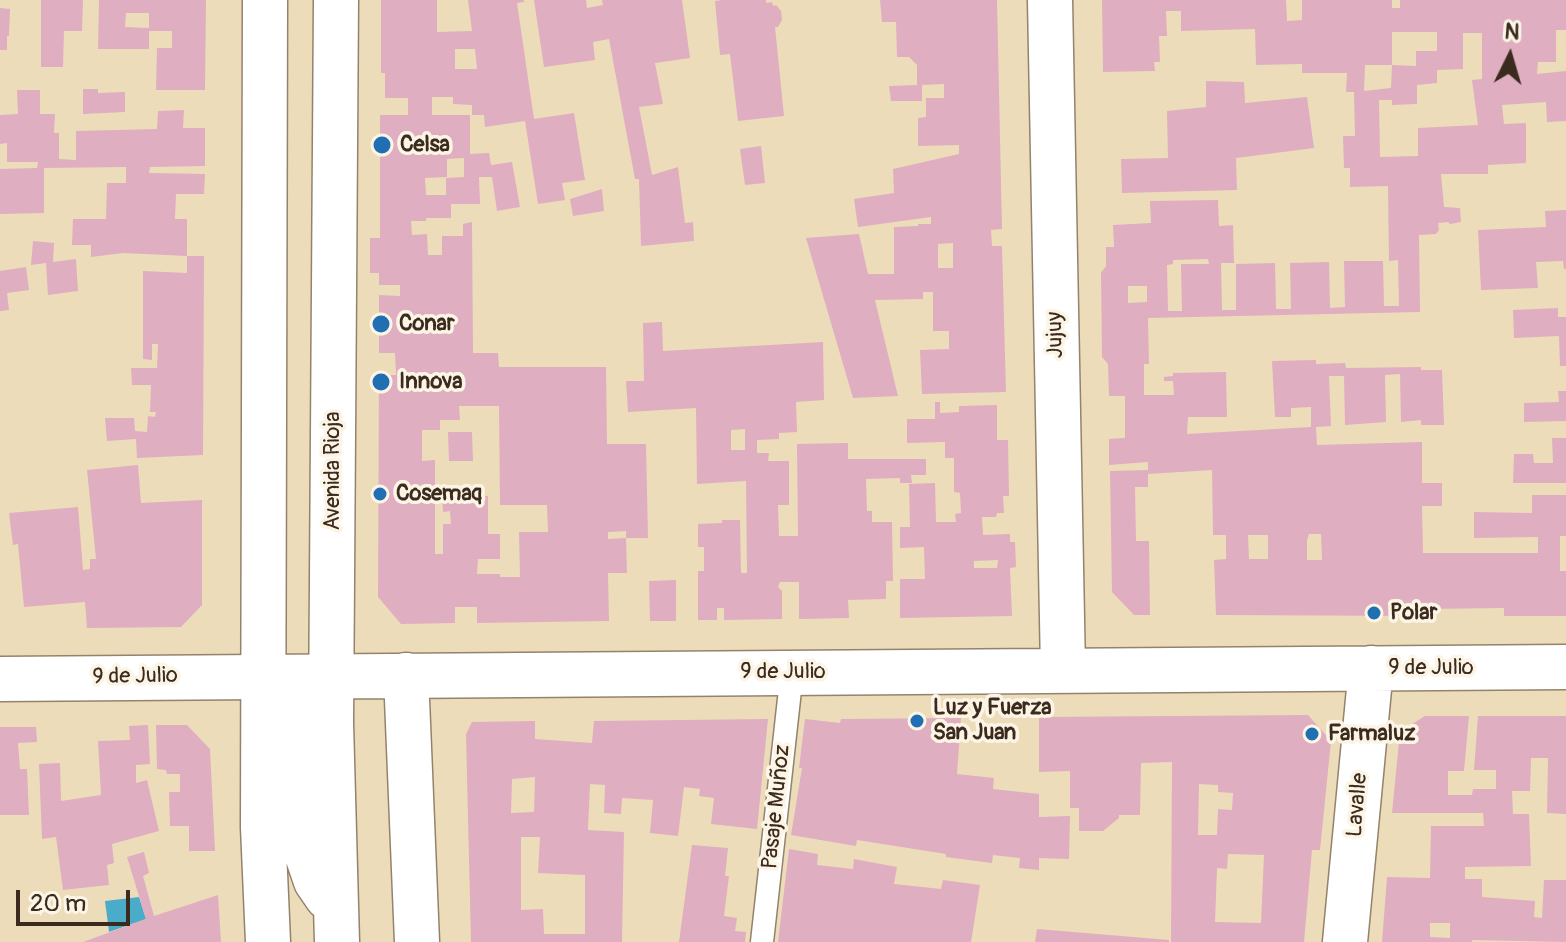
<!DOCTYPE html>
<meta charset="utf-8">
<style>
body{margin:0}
#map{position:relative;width:1566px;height:942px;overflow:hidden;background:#eddcba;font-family:Pangolin,sans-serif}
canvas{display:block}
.north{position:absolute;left:1470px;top:16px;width:80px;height:80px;-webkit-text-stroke:6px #fcf5e5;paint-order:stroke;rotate:5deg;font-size:22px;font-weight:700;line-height:32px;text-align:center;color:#3b2a1e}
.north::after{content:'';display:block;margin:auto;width:28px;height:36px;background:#3b2a1e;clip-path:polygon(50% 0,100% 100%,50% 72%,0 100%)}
.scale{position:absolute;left:16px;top:890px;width:114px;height:36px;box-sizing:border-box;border:4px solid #3b2a1e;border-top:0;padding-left:10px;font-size:24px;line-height:28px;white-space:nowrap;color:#3b2a1e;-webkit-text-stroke:6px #fcf5e5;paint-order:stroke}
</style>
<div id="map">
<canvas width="1566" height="942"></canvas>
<div class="north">N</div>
<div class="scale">20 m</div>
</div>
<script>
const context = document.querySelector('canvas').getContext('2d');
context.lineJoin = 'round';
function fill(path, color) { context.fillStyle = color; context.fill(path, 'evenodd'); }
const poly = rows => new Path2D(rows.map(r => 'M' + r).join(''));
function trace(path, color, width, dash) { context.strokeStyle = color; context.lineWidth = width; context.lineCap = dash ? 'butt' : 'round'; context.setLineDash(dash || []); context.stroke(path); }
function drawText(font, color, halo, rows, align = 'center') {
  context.font = font + ' Pangolin,sans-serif'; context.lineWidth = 7; context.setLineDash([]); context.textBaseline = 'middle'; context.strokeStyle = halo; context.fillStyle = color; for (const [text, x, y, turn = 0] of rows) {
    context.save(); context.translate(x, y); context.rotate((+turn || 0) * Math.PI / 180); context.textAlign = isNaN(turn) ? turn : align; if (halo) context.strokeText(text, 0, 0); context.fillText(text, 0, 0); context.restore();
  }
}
fill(poly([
 [139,897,146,919,109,932,105,901]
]), '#4aacc9');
fill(poly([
 [41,0,83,0,82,31,64,31,63,67,41,67],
 [99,0,206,0,205,90,156,90,157,48,172,48,172,31,149,31,149,13,126,13,125,27,149,28,149,49,98,49],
 [381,0,437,0,437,32,472,31,468,0,524,0,524,2,517,3,534,119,574,113,585,180,562,183,565,200,538,204,525,121,485,127,484,115,472,115,472,105,453,104,453,97,432,97,432,115,470,115,470,154,489,153,491,165,512,162,520,207,497,211,492,177,479,177,480,204,451,204,451,218,426,218,426,221,411,221,412,235,427,234,428,255,442,255,442,236,463,236,463,224,472,222,473,353,498,353,499,367,606,367,607,444,646,444,648,538,626,538,626,531,608,532,608,539,626,538,627,573,608,573,609,621,477,623,477,607,455,607,455,623,401,624,378,597,379,375,396,375,395,353,379,353,379,295,400,296,400,285,379,285,379,273,370,273,370,238,380,238,380,115,408,115,408,98,385,98,385,73,381,73],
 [455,49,475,49,477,69,455,69],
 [464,158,464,177,446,178,446,195,426,195,425,178,447,177,447,159],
 [459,406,499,406,500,505,547,505,548,532,519,532,520,577,500,577,500,574,477,574,478,559,500,559,500,534,488,534,488,496,442,496,443,512,450,511,451,524,443,524,443,554,435,554,435,460,422,461,422,430,440,430,440,420,460,420],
 [534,0,586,0,587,8,603,5,602,0,682,0,690,58,655,63,663,104,639,107,652,175,678,167,685,223,693,222,694,241,641,246,639,179,635,179,609,39,593,42,595,60,544,67],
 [722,0,766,0,766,3,772,2,773,6,776,5,781,11,782,20,778,27,775,27,784,116,738,121,730,54,720,55,715,1],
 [880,0,997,0,1002,229,991,230,992,246,1002,246,1006,392,922,394,920,350,949,349,949,331,933,331,933,292,923,292,923,299,875,300,898,396,853,398,806,238,859,234,868,274,894,274,894,227,918,226,918,224,931,224,931,217,858,227,854,199,894,193,893,169,959,154,959,145,918,146,918,118,926,117,926,98,944,98,944,84,922,85,922,101,891,101,889,86,917,85,917,65,909,57,897,57,896,22,882,22],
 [953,243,953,268,938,268,938,244],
 [1102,0,1286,0,1287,21,1302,20,1302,0,1392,0,1392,8,1400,8,1400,0,1566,0,1566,30,1556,30,1556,62,1538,62,1537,74,1566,71,1566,121,1547,122,1546,102,1502,105,1504,124,1526,123,1526,163,1488,165,1488,174,1441,174,1444,207,1460,208,1461,222,1450,224,1448,222,1438,223,1439,230,1436,234,1419,235,1420,312,1148,318,1149,364,1144,364,1144,395,1174,395,1173,381,1164,381,1164,377,1173,376,1173,373,1226,372,1227,417,1188,417,1187,434,1311,427,1311,407,1291,408,1291,417,1275,417,1272,361,1316,360,1316,364,1345,363,1346,368,1421,367,1421,370,1442,370,1444,425,1421,425,1421,420,1401,422,1400,374,1385,375,1386,422,1345,425,1344,376,1329,376,1331,426,1316,427,1317,445,1422,442,1422,483,1442,483,1442,506,1422,506,1423,553,1538,553,1538,537,1474,538,1474,512,1532,513,1532,495,1566,495,1566,536,1560,536,1560,571,1566,571,1566,616,1504,616,1504,608,1424,609,1424,616,1216,615,1214,560,1226,559,1226,535,1213,535,1212,470,1148,474,1148,487,1135,487,1136,541,1149,541,1150,615,1134,615,1112,592,1110,471,1148,470,1148,462,1109,465,1109,439,1125,438,1125,396,1109,396,1108,364,1102,357,1101,273,1106,266,1106,247,1114,247,1113,225,1151,223,1150,201,1218,200,1219,226,1233,225,1234,263,1221,263,1222,310,1236,310,1236,264,1275,263,1276,309,1291,309,1290,263,1329,262,1330,308,1345,307,1344,261,1383,261,1384,306,1399,306,1398,260,1389,261,1388,186,1350,187,1350,168,1344,168,1343,136,1355,136,1354,92,1346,92,1347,73,1302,73,1302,64,1256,65,1255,29,1181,31,1181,11,1166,11,1167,36,1159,36,1160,62,1154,62,1155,71,1103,72],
 [1392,32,1437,32,1437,51,1416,51,1416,66,1392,65,1391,88,1364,91,1365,65,1392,65],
 [1463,33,1482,33,1482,79,1472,80,1478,125,1418,128,1418,156,1380,157,1379,100,1392,100,1392,105,1417,104,1417,85,1437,83,1437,70,1463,69],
 [1208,259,1209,264,1181,264,1182,311,1168,311,1167,265,1173,264,1173,260],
 [1128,286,1147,286,1147,302,1128,303],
 [1309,534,1321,534,1322,560,1307,560,1307,540],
 [1248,535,1268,535,1268,559,1249,559],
 [0,8,10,9,9,36,7,36,7,50,0,50],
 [1206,81,1244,82,1245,103,1307,97,1314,148,1236,158,1237,190,1122,193,1121,159,1168,158,1167,111,1206,107],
 [83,89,98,89,98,93,125,92,125,112,83,114],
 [17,90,40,90,40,114,55,114,54,133,59,133,59,159,76,160,76,131,157,129,158,111,184,110,183,128,205,128,205,166,150,167,149,173,205,174,204,194,176,194,175,219,187,219,187,256,123,253,91,257,91,245,72,245,73,219,106,219,107,183,126,183,126,167,44,168,44,213,0,214,0,169,37,168,38,162,7,162,7,143,0,144,0,115,18,114],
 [761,146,765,183,745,185,740,149],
 [602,189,604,211,573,216,570,199],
 [1566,210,1566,269,1564,269,1563,261,1536,262,1538,288,1481,290,1478,230,1546,227,1545,211],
 [33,241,54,243,53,262,76,259,78,291,48,295,46,263,31,265],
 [187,256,204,256,203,455,137,458,136,439,107,441,105,418,134,418,135,431,147,432,148,416,155,417,156,412,150,412,151,385,132,385,131,368,157,368,158,344,152,344,152,360,143,359,143,271,187,273],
 [26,267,29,290,7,293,9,310,0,311,0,271],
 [1558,308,1558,317,1566,317,1566,366,1560,366,1559,336,1514,338,1513,310],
 [662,322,663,351,823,342,824,400,796,402,797,432,779,433,779,439,757,440,757,453,769,453,768,461,789,461,789,505,778,505,779,536,798,536,797,444,848,443,848,459,926,459,926,475,911,475,912,483,900,483,900,478,866,479,867,511,872,511,872,522,892,522,893,581,886,581,886,599,848,600,849,618,799,619,799,582,780,582,778,587,782,591,782,619,724,620,724,608,717,608,717,620,698,620,698,571,704,571,704,547,698,547,698,524,722,523,722,520,740,520,741,573,747,573,746,481,697,484,696,408,628,412,626,381,644,381,643,323],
 [745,429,745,450,731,450,731,430],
 [1558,391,1566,391,1566,421,1524,422,1524,403,1559,402],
 [935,402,940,402,940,413,959,412,959,406,997,405,997,440,1008,440,1009,496,1003,496,1004,513,997,513,996,517,982,517,983,535,1010,534,1010,542,1015,542,1016,567,1010,568,1012,616,900,618,900,579,925,579,924,547,900,548,900,527,910,527,909,484,935,483,936,522,956,522,955,514,961,513,960,493,954,492,954,458,945,458,945,442,907,443,907,419,935,419],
 [998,560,997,568,974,568,974,561],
 [448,432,472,432,473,461,449,461],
 [1552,438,1566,438,1566,483,1513,483,1514,454,1533,454,1534,463,1553,463],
 [138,465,141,503,202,500,202,605,181,627,87,628,85,602,24,607,18,544,13,545,9,513,78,507,83,570,90,569,90,559,96,559,87,470],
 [676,580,676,621,650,621,649,581],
 [1308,715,1331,741,1320,850,1312,850,1304,942,1171,942,1172,762,1141,763,1140,815,1119,815,1119,818,1103,831,1079,831,1079,808,1070,808,1070,771,1039,772,1039,717],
 [1199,784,1218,785,1218,792,1233,793,1232,810,1218,809,1217,835,1198,835],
 [1228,854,1264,855,1261,923,1215,922,1217,868,1227,869],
 [1425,716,1469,716,1464,771,1448,771,1448,795,1472,795,1473,789,1496,789,1496,770,1474,770,1478,716,1566,716,1566,814,1547,813,1548,758,1531,758,1530,791,1512,791,1513,814,1529,814,1531,866,1465,867,1465,879,1482,879,1482,897,1535,901,1534,917,1542,918,1544,880,1566,880,1566,942,1472,940,1472,942,1382,942,1387,877,1430,878,1431,826,1484,826,1483,813,1392,813,1399,742,1409,726],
 [1430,923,1450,923,1450,938,1430,937],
 [961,718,957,774,994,778,993,789,1039,794,1039,817,1070,816,1069,859,1039,858,1039,870,1019,868,1020,858,993,855,992,863,946,857,946,854,857,840,856,846,791,835,802,768,799,768,805,719,840,723,841,719],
 [768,719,757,829,711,824,714,798,699,796,700,789,684,787,678,836,650,833,653,800,622,798,621,814,604,813,605,785,590,784,588,830,624,832,622,942,471,942,466,734,472,722,535,721,535,739,592,743,594,721],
 [535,777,534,812,511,813,512,779],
 [521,837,540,837,538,873,585,875,585,934,544,934,543,909,521,910],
 [148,725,150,764,136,765,136,783,147,780,159,831,112,844,114,863,107,865,109,885,63,890,56,837,42,839,39,764,60,763,61,801,101,795,98,741,130,740,129,726],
 [156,725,187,725,210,749,215,851,189,851,189,826,170,826,169,792,180,792,180,774,167,774,166,770,157,769],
 [0,727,36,727,37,742,18,743,20,769,27,769,29,815,0,815],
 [692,845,728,848,725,876,729,876,724,916,737,918,735,931,746,932,745,942,679,942],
 [789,849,818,854,817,865,853,869,854,859,897,867,894,884,941,889,943,880,980,885,971,942,778,942],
 [144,852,149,873,143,876,154,916,218,895,221,942,83,942,146,919,127,857],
 [1037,929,1169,940,1169,942,1035,942]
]), '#dfaec1');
const service = poly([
 [762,942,792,672]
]);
const minor = poly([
 [1050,0,1063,670],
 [406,675,417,942],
 [0,679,1566,667],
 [1345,942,1371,668]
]);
const secondary = poly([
 [265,0,263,827,268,942],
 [336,0,331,723,337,942],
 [264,675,283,687,294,705,297,724,298,793,300,827,304,846,316,881,327,897]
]);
trace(service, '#94836c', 25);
trace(minor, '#94836c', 47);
trace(secondary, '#94836c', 47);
trace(service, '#fff', 22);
trace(minor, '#fff', 44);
trace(secondary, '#fff', 44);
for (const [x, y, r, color] of [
 [382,145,10,"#1f6fb2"],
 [381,324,10,"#1f6fb2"],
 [381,382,10,"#1f6fb2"],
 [380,494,8,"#1f6fb2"],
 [1374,613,8,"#1f6fb2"],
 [917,721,8,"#1f6fb2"],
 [1312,734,8,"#1f6fb2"]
]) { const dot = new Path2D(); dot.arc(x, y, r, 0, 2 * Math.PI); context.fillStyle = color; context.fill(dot); trace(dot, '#fcf5e5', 3); }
drawText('bold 22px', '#3b2a1e', '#fcf5e5', [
 ["Celsa",400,145],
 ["Conar",399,324],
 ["Innova",399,382],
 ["Cosemaq",396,494],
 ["Polar",1390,613],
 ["Luz y Fuerza",933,708],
 ["San Juan",933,733],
 ["Farmaluz",1328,734]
], 'left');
drawText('22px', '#3b2a1e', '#fcf5e5', [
 ["Jujuy",1056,335,-91],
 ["Avenida Rioja",333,471,-90],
 ["9 de Julio",1431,668],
 ["9 de Julio",783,672],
 ["9 de Julio",135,677,-1],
 ["Lavalle",1358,805,-85],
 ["Pasaje Muñoz",777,807,-84]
]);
</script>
